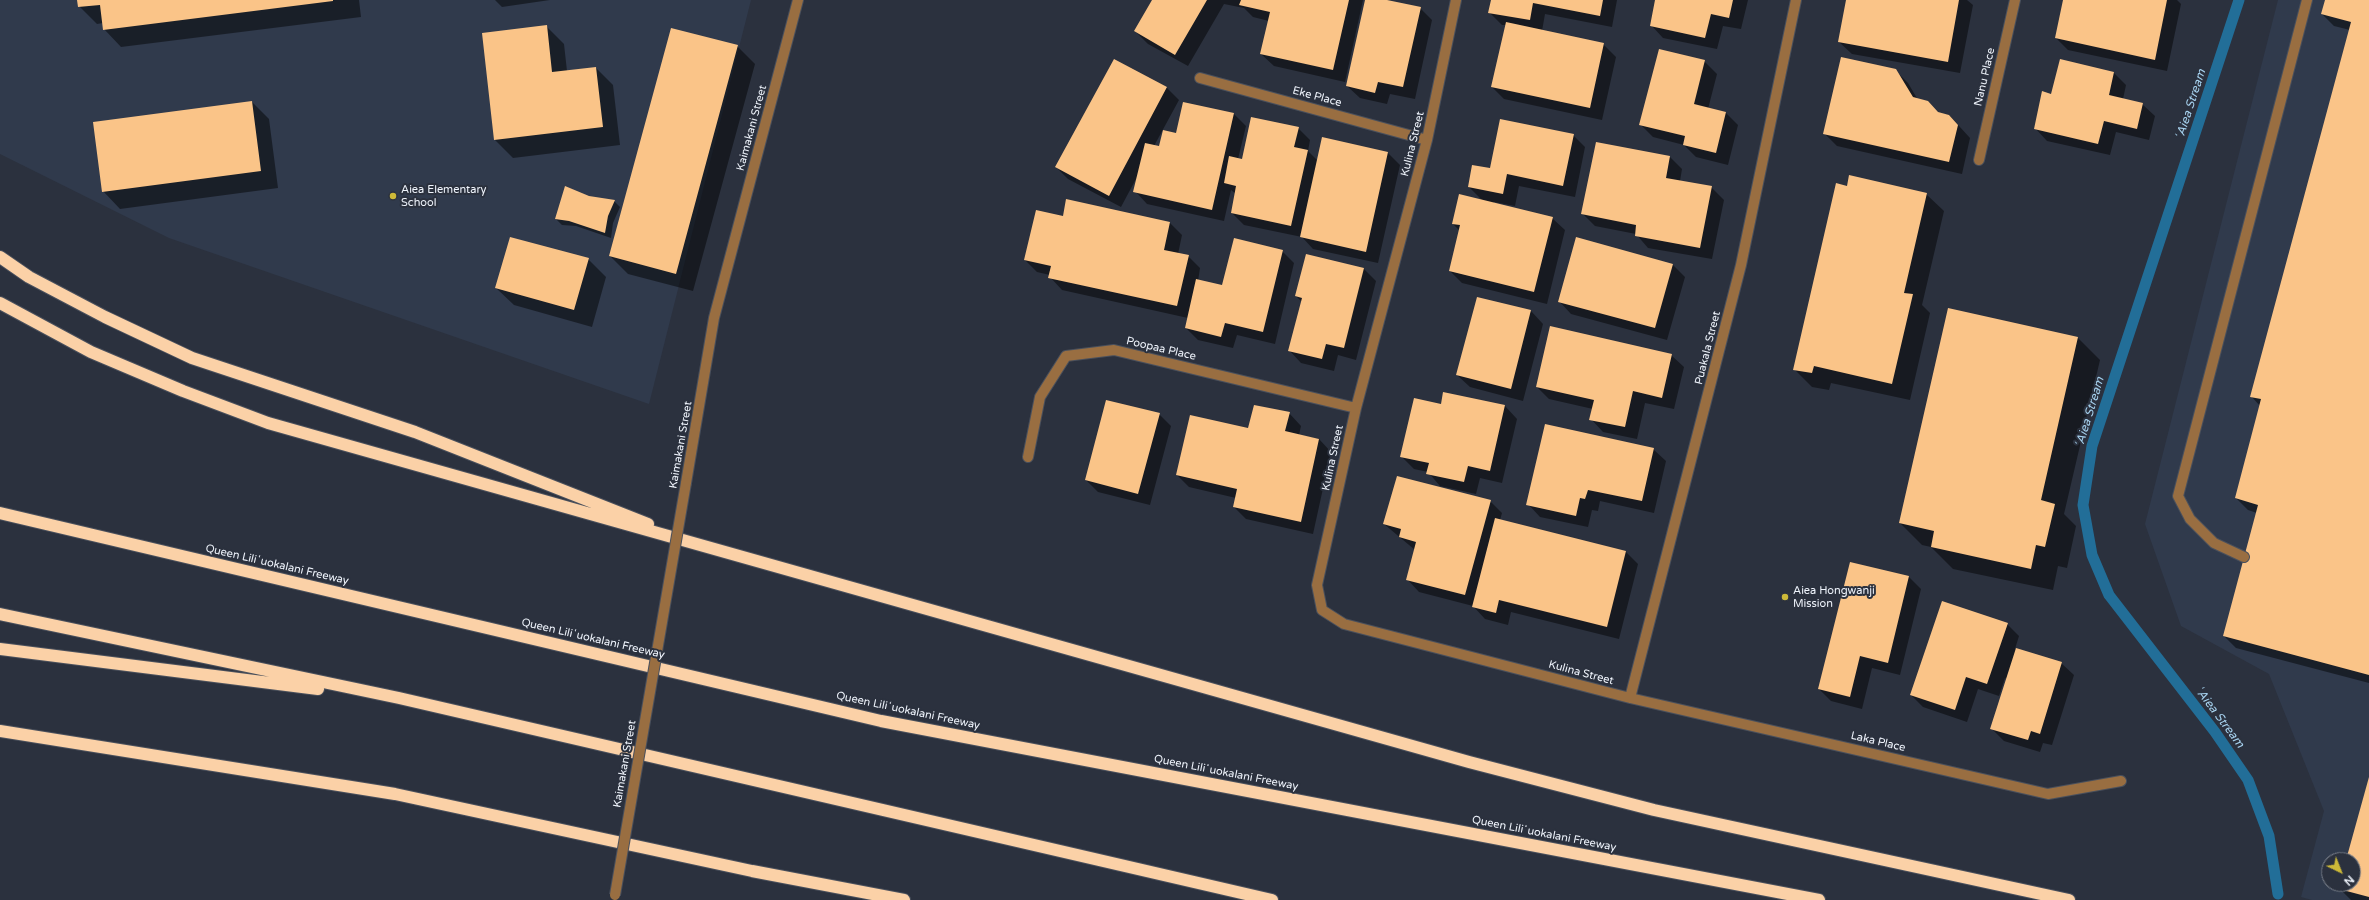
<!DOCTYPE html>
<meta charset="utf-8">
<style>
body{margin:0}
#map{position:relative;width:2369px;height:900px;overflow:hidden;background:#2b313e;font-family:"Varela Round",sans-serif}
canvas{display:block}
.north{position:absolute;left:2321px;top:852px;width:40px;height:40px;box-sizing:border-box;background:#2b313e;border:1px solid #797f8a;border-radius:50%;rotate:137deg;font-size:11px;font-weight:700;line-height:16px;text-align:center;color:#eff4fc}
.north::after{content:'';display:block;margin:auto;width:14px;height:18px;background:#cdb938;clip-path:polygon(50% 0,100% 100%,50% 72%,0 100%)}
</style>
<div id="map">
<canvas width="2369" height="900"></canvas>
<div class="north">N</div>
</div>
<script>
const context = document.querySelector('canvas').getContext('2d');
context.lineJoin = 'round';
function fill(path, color) { context.fillStyle = color; context.fill(path, 'evenodd'); }
const poly = rows => new Path2D(rows.map(r => 'M' + r).join(''));
function trace(path, color, width, dash) { context.strokeStyle = color; context.lineWidth = width; context.lineCap = dash ? 'butt' : 'round'; context.setLineDash(dash || []); context.stroke(path); }
function drawText(font, color, halo, rows, align = 'center') {
  context.font = font + ' "Varela Round",sans-serif'; context.lineWidth = 4; context.setLineDash([]); context.textBaseline = 'middle'; context.strokeStyle = halo; context.fillStyle = color; for (const [text, x, y, turn = 0] of rows) {
    context.save(); context.translate(x, y); context.rotate((+turn || 0) * Math.PI / 180); context.textAlign = isNaN(turn) ? turn : align; if (halo) context.strokeText(text, 0, 0); context.fillText(text, 0, 0); context.restore();
  }
}
fill(poly([
 [0,0,751,0,649,404,169,238,0,154],
 [2278,0,2369,0,2369,900,2312,900,2301,897,2324,811,2269,674,2181,626,2145,524],
 [2329,860,2353,860,2353,884,2329,884]
]), '#303a4c');
fill(poly([
 [78,0,359,0,361,17,121,47,104,29,103,23,97,24,79,6],
 [495,0,550,0,502,7],
 [1153,0,1363,0,1345,82,1274,66,1261,54,1269,21,1253,17,1244,8,1224,4,1188,66,1148,44,1135,31],
 [1366,0,1382,0,1420,8,1432,20,1415,99,1390,94,1387,104,1360,98,1347,86],
 [1492,0,1617,0,1612,27,1545,14,1542,31,1603,44,1616,57,1602,120,1504,99,1492,87,1506,25,1502,25,1489,12],
 [1656,0,1748,0,1741,29,1723,26,1717,49,1663,38,1651,25],
 [1847,0,1967,0,1973,5,1960,73,1852,54,1839,42],
 [2064,0,2177,0,2181,4,2167,71,2068,50,2056,38],
 [2326,0,2369,0,2369,683,2236,648,2224,636,2257,513,2248,510,2236,498,2260,406,2251,396,2350,30,2334,26,2322,14],
 [546,26,564,44,567,71,596,68,613,85,620,145,513,158,495,140,483,34],
 [737,46,755,64,693,291,628,274,610,256],
 [1114,60,1167,88,1179,100,1154,146,1160,147,1177,134,1234,114,1246,126,1238,159,1243,160,1298,128,1310,140,1308,151,1318,161,1323,138,1388,153,1400,165,1378,263,1313,249,1302,237,1244,225,1232,213,1236,194,1231,190,1224,221,1147,204,1135,191,1137,177,1121,207,1068,179,1056,167],
 [1704,61,1717,74,1708,109,1726,113,1738,125,1728,165,1696,157,1684,145,1653,137,1641,125],
 [1895,70,1908,83,1918,100,1938,113,1949,115,1970,138,1962,174,1837,146,1825,134],
 [2114,73,2126,85,2123,99,2142,104,2155,116,2149,140,2116,132,2110,155,2047,141,2035,128,2052,95],
 [252,102,269,119,278,188,120,209,103,191],
 [1573,135,1585,147,1575,197,1519,186,1515,206,1494,202,1493,203,1552,218,1565,230,1547,304,1462,283,1450,271,1460,231,1453,224,1483,201,1469,187,1490,170],
 [1670,157,1682,169,1680,181,1711,187,1724,200,1712,259,1648,248,1636,234,1595,226,1583,214],
 [1848,187,1926,194,1944,211,1922,305,1930,313,1910,400,1831,383,1829,390,1812,387,1794,369],
 [589,197,614,201,620,207,613,223,611,238,576,226,562,225,556,219],
 [1063,217,1170,223,1182,235,1178,254,1188,256,1200,268,1198,281,1223,286,1282,251,1294,263,1275,344,1237,335,1233,348,1198,340,1186,328,1188,318,1062,290,1050,277,1050,275,1037,272,1025,260],
 [1577,239,1673,265,1685,277,1667,340,1571,314,1559,301],
 [1307,255,1364,269,1376,281,1356,360,1338,355,1334,371,1301,363,1289,350,1302,302,1296,296],
 [588,259,606,277,592,327,514,305,496,288],
 [1531,311,1543,324,1523,401,1470,387,1457,375],
 [2078,338,2100,360,2064,514,2076,526,2067,568,2058,566,2053,590,1953,569,1931,547,1922,545,1900,523],
 [1671,355,1684,367,1674,409,1645,403,1637,439,1603,432,1591,419,1593,409,1549,399,1537,387],
 [1505,406,1517,419,1502,483,1480,478,1476,494,1440,486,1428,472,1414,469,1401,456],
 [1289,413,1301,426,1299,435,1319,439,1331,452,1313,534,1246,519,1234,507,1236,498,1189,487,1177,475],
 [1159,414,1171,426,1150,505,1098,492,1086,480],
 [1653,449,1666,461,1654,513,1600,501,1598,511,1592,510,1588,527,1540,517,1528,504],
 [1490,501,1502,513,1500,520,1626,552,1638,564,1619,639,1511,612,1508,625,1485,619,1473,606,1419,592,1407,579,1415,550,1384,524],
 [1851,564,1909,577,1921,589,1900,675,1872,668,1862,709,1831,701,1819,689],
 [2007,624,2019,636,2015,649,2061,663,2074,675,2052,745,2043,743,2040,752,2004,741,1992,729,2007,679,2005,678,1999,696,1978,689,1967,722,1923,707,1911,695],
 [2369,779,2369,900,2351,900,2340,889,2341,884,2353,884,2353,860,2347,860]
]), '#0007');
trace(poly([
 [2239,0,2092,446,2083,505,2092,555,2109,595,2215,732,2248,780,2269,836,2278,894]
]), '#226e98', 11);
fill(poly([
 [77,0,333,0,333,1,103,30,100,5,78,7],
 [1152,0,1207,0,1175,55,1134,31],
 [1241,0,1349,0,1333,70,1260,54,1270,12,1239,5],
 [1365,0,1387,0,1421,7,1403,87,1378,82,1375,93,1346,86],
 [1491,0,1603,0,1600,16,1533,3,1530,20,1488,13],
 [1655,0,1733,0,1729,18,1711,14,1705,38,1650,26],
 [1846,0,1959,0,1948,62,1838,42],
 [2063,0,2167,0,2155,60,2055,38],
 [2325,0,2369,0,2369,675,2223,636,2258,505,2235,498,2261,399,2250,397,2351,22,2321,14],
 [1506,22,1604,43,1590,108,1491,87],
 [547,25,552,72,596,67,603,127,494,140,482,33],
 [671,28,738,45,676,274,609,256],
 [1659,49,1705,60,1694,104,1726,112,1716,153,1683,145,1685,136,1639,125],
 [1841,57,1896,69,1913,97,1928,101,1938,112,1949,115,1958,125,1949,162,1823,134],
 [1114,59,1167,87,1109,196,1055,167],
 [2060,59,2114,72,2109,95,2143,103,2137,129,2104,121,2098,144,2034,129,2042,91,2051,94],
 [252,101,261,171,102,192,93,122],
 [1183,102,1234,113,1212,210,1133,192,1145,143,1159,146,1163,130,1176,133],
 [1251,117,1299,127,1294,147,1308,150,1291,226,1231,213,1236,186,1224,183,1229,156,1242,159],
 [1500,119,1574,134,1563,186,1507,174,1503,194,1468,187,1472,165,1490,168],
 [1322,137,1388,152,1366,252,1300,237],
 [1596,142,1670,156,1666,178,1712,186,1700,248,1635,236,1636,225,1581,214],
 [1849,175,1927,193,1904,293,1913,294,1892,384,1814,366,1812,373,1793,370,1836,183,1847,186],
 [565,186,589,196,615,200,608,216,605,233,569,221,555,219],
 [1459,194,1553,217,1534,292,1449,271,1460,225,1452,224],
 [1066,199,1170,222,1164,250,1189,255,1177,306,1048,278,1051,266,1024,260,1036,210,1063,216],
 [510,237,589,258,574,310,495,288],
 [1576,237,1673,264,1655,328,1558,302],
 [1234,238,1283,250,1263,332,1225,323,1221,337,1185,328,1196,279,1222,285],
 [1306,254,1364,268,1344,348,1326,344,1322,359,1288,351,1302,298,1295,296],
 [1477,297,1531,310,1511,389,1456,375],
 [1948,308,2078,337,2041,500,2055,504,2045,547,2036,545,2031,569,1931,547,1934,531,1899,523],
 [1550,326,1672,354,1662,398,1633,391,1625,427,1589,420,1594,400,1536,387],
 [1443,392,1505,405,1490,471,1468,466,1464,482,1426,474,1429,463,1400,457,1414,398,1441,404],
 [1106,400,1160,413,1138,494,1085,480],
 [1254,405,1290,412,1285,431,1319,439,1301,522,1233,507,1237,489,1176,475,1190,415,1248,428],
 [1545,424,1654,448,1642,501,1588,490,1585,499,1580,498,1576,516,1526,505],
 [1397,476,1491,500,1465,595,1406,580,1416,542,1399,537,1401,529,1383,524],
 [1495,518,1626,551,1607,627,1499,600,1496,613,1472,607],
 [1850,562,1909,576,1888,663,1860,656,1850,697,1818,689],
 [1942,601,2008,623,1987,684,1966,677,1955,710,1910,695],
 [2016,648,2062,662,2040,734,2031,731,2028,740,1990,729],
 [2369,777,2369,897,2339,889,2340,884,2353,884,2353,860,2346,860]
]), '#fac488');
const minor = poly([
 [1456,0,1427,140,1356,408,1317,585,1322,610,1344,624,1630,698,2048,794,2121,781],
 [1200,78,1427,140],
 [1979,160,2015,0],
 [1028,457,1040,397,1066,356,1114,350,1356,408],
 [686,483,714,318,798,0],
 [2244,557,2214,543,2190,519,2178,496,2307,0],
 [1630,698,1741,265,1796,0]
]);
const highway = poly([
 [0,257,29,277,105,317,192,358,415,432,648,524],
 [0,303,91,352,183,391,268,423,1469,762,1654,810,2069,900],
 [0,513,881,721,1819,900],
 [0,614,399,698,1272,900],
 [0,649,318,689],
 [0,731,395,794,752,871,904,900]
]);
trace(minor, '#4a505c', 12);
trace(highway, '#4a505c', 14);
trace(minor, '#996e41', 10);
trace(highway, '#fbd1a7', 12);
const minorBridge = poly([
 [615,895,686,483]
]);
trace(minorBridge, '#4a505c', 12, []);
trace(minorBridge, '#996e41', 10);
for (const [x, y, r, color] of [
 [393,196,4,"#cdb938"],
 [1785,597,4,"#cdb938"]
]) { const dot = new Path2D(); dot.arc(x, y, r, 0, 2 * Math.PI); context.fillStyle = color; context.fill(dot); trace(dot, '#2b313e', 1.5); }
drawText('11px', '#eff4fc', '#2b313e', [
 ["Nanu Place",1985,77,-77],
 ["Eke Place",1317,97,15],
 ["Kaimakani Street",752,128,-75],
 ["Kulina Street",1413,144,-76],
 ["Puakala Street",1708,348,-76],
 ["Poopaa Place",1161,349,13],
 ["Kaimakani Street",681,445,-80],
 ["Kulina Street",1333,458,-78],
 ["Queen Liliʻuokalani Freeway",277,565,13],
 ["Queen Liliʻuokalani Freeway",593,639,13],
 ["Kulina Street",1581,673,15],
 ["Queen Liliʻuokalani Freeway",908,711,12],
 ["Laka Place",1878,742,13],
 ["Kaimakani Street",625,764,-80],
 ["Queen Liliʻuokalani Freeway",1226,773,11],
 ["Queen Liliʻuokalani Freeway",1544,834,11]
]);
drawText('11px', '#eff4fc', '#2b313e', [
 ["Aiea Elementary",401,190],
 ["School",401,203],
 ["Aiea Hongwanji",1793,591],
 ["Mission",1793,604]
], 'left');
drawText('italic 12px', '#a6d1ee', '#2b313e', [
 ["ʻAiea Stream",2191,105,-72],
 ["ʻAiea Stream",2090,413,-73],
 ["ʻAiea Stream",2219,717,53]
]);
</script>
